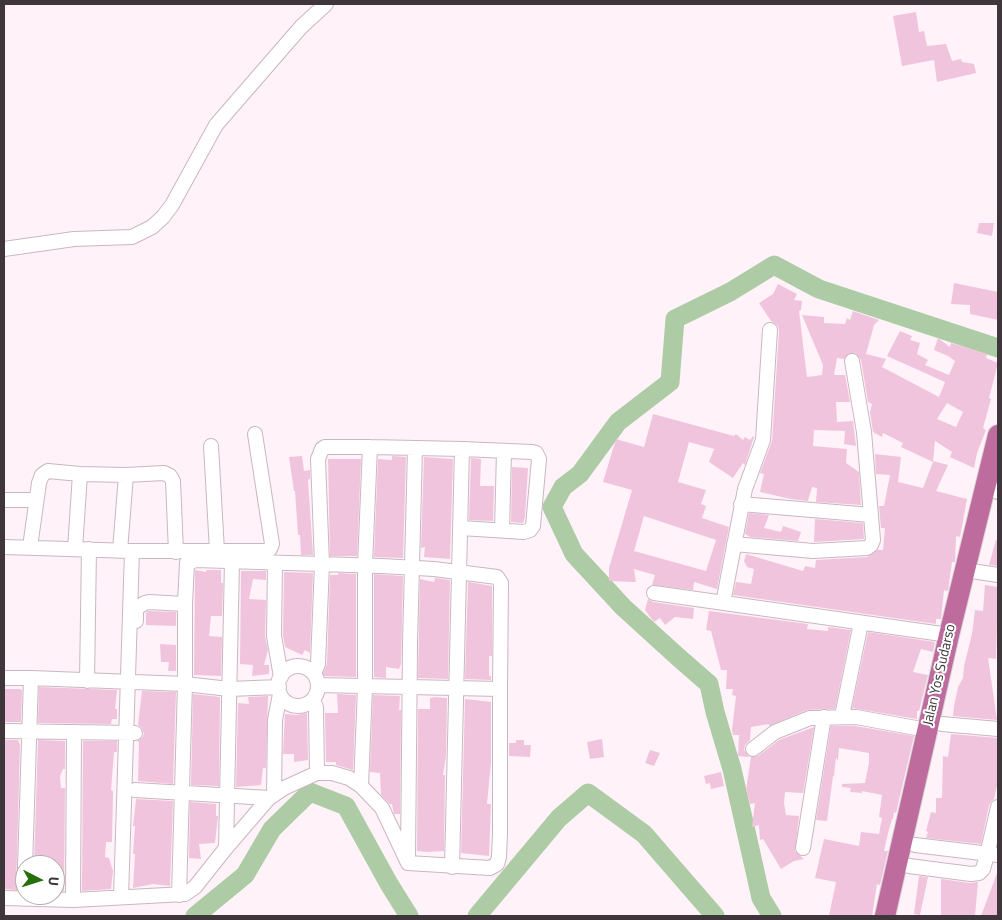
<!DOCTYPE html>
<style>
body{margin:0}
#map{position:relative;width:1002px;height:920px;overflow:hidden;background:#fff2f9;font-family:"Titillium Web",sans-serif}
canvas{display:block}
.frame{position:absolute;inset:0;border:5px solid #3e363a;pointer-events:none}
.north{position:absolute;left:15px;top:855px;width:50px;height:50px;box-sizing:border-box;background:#fff;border:1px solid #b2afb0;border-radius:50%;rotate:95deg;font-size:14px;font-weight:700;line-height:20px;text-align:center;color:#3e363a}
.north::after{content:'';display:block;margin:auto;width:18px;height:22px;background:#276e0c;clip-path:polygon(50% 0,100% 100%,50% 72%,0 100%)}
</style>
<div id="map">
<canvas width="1002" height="920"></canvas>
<div class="frame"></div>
<div class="north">U</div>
</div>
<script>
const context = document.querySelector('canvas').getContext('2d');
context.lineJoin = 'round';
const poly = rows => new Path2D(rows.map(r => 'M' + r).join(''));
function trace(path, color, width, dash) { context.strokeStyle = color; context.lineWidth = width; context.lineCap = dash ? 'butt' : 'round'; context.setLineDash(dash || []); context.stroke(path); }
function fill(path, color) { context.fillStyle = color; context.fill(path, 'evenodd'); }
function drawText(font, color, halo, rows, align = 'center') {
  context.font = font + ' "Titillium Web",sans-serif'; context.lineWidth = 4; context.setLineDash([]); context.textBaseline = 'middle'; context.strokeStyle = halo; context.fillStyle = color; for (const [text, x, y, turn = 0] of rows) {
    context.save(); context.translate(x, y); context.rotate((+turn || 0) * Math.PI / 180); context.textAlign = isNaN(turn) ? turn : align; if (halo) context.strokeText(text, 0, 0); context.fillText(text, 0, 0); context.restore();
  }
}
trace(poly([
 [195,916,245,875,272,829,310,792,346,806,389,884,409,916],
 [477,916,559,818,588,793,644,834,715,916],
 [772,916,761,898,732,769,715,712,709,684,678,657,623,607,574,554,552,507,563,487,580,474,618,422,670,382,675,319,730,292,774,265,819,289,998,348]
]), '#adcba5', 19);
fill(poly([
 [916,12,919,32,924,31,927,46,946,44,952,61,961,59,962,62,974,64,976,73,937,82,934,60,902,66,893,16],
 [979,223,994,223,992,236,977,233],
 [954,283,998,292,998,320,970,314,970,305,951,304],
 [778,284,797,294,794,300,802,301,801,310,799,311,807,377,822,375,823,365,802,315,824,317,824,323,845,324,847,318,850,320,853,311,879,320,874,325,866,354,886,359,882,367,939,397,945,382,887,356,900,331,912,336,910,340,920,343,917,354,928,360,925,365,949,375,955,361,948,356,934,350,938,338,950,347,951,343,987,354,986,358,998,363,989,398,991,399,983,428,986,430,977,453,974,468,950,457,952,452,935,441,933,461,948,465,936,491,967,499,960,537,956,536,955,562,952,562,948,591,944,590,941,619,936,619,936,624,733,595,736,582,751,584,754,569,747,567,744,561,746,554,803,571,805,566,815,568,816,560,867,557,878,550,883,550,885,528,881,528,879,506,884,506,890,475,876,474,875,454,901,457,898,482,923,488,933,462,901,447,903,443,883,433,882,437,873,432,870,412,872,404,868,402,861,360,855,353,850,353,844,359,837,358,834,375,845,375,850,402,836,402,837,422,853,421,856,446,844,444,845,431,814,430,813,446,847,449,846,463,859,472,861,505,816,502,817,488,812,487,808,501,791,499,760,492,764,474,760,473,772,441,779,331,778,326,771,321,759,303,773,294],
 [947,403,963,412,956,427,937,419],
 [653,414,734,436,736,434,743,440,745,437,750,440,753,436,754,437,745,465,743,463,733,478,709,462,714,449,689,442,678,482,706,490,701,504,706,506,702,518,729,527,717,589,694,582,693,590,652,585,655,575,634,569,636,582,609,581,609,568,632,490,603,482,616,439,644,447],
 [644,516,716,540,706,571,634,551],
 [302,456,304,471,310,470,310,479,308,480,313,555,301,555,300,535,298,535,295,491,294,491,289,457],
 [392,456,406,457,403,558,374,557,378,459,392,460],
 [424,457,453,459,450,559,424,557,425,547,421,548],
 [471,458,481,459,480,486,494,486,493,521,469,520],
 [328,459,361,459,357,556,330,556],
 [512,467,528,468,525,517,523,523,511,522],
 [749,513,769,515,764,528,781,532,783,526,801,532,798,541,750,537,745,534],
 [815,519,863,523,864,539,814,542],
 [996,540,998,541,998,566,989,565],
 [195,570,206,572,206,570,221,570,221,583,223,583,222,616,211,616,209,636,222,637,221,676,194,675],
 [241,571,266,571,266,580,253,579,249,599,266,600,265,636,268,650,264,665,269,665,269,674,252,676,253,665,240,664],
 [284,572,313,573,310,653,305,650,302,655,285,647,283,635],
 [338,573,356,574,356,677,322,676,327,664,330,575,338,575],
 [374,574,403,576,401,664,399,669,386,667,386,678,374,677],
 [435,578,450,580,448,679,418,678,420,579,434,582],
 [468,582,492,586,492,656,489,656,489,676,491,676,491,680,465,679],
 [985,585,998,587,996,659,988,658,997,720,953,716,954,706,958,687,963,678,964,666,972,634,975,610,983,611],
 [648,599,653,602,694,608,693,619,675,617,665,625,660,618,654,622,645,610],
 [148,611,176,612,176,626,146,625,146,613],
 [709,611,808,624,807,629,828,631,828,627,851,630,835,709,807,710,769,726,769,724,751,727,750,740,745,745,744,750,749,757,738,756,739,735,733,735,732,730,736,696,732,695,733,689,726,689,727,670,721,670,711,631,706,630],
 [868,632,935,642,933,652,921,649,913,672,928,675,919,711,917,711,917,719,852,708],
 [160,644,176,645,176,671,168,671,169,662,161,662],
 [39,687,117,690,115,709,117,709,117,719,112,719,111,724,38,723],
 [4,689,20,689,22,690,21,722,4,722],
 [142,691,176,692,173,784,138,781,139,742,137,741,142,738,144,734,142,728,138,725],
 [193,694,220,697,219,786,191,785],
 [337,694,356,695,353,770,336,765,336,762,326,762,325,713,338,713],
 [373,695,400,696,399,710,401,710,400,814,394,814,392,804,390,804,381,795,380,773,370,772],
 [268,696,266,768,263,768,261,785,236,787,238,703,249,704,248,697],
 [434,697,447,698,446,756,443,775,445,775,444,851,427,852,417,851,418,709,430,709,430,698],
 [465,699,491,702,491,762,487,804,491,804,489,856,461,853],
 [307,713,308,760,294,762,294,754,283,754,285,714,297,715],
 [831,726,855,726,914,736,896,813,894,812,893,819,892,819,888,833,884,851,888,851,880,885,877,884,872,916,829,916,836,882,815,878,824,839,859,846,861,832,879,834,882,818,879,817,882,795,862,791,862,793,850,792,851,788,842,787,842,784,865,783,869,763,869,753,839,748,838,761,836,757,834,776,833,776,827,821,816,820],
 [814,727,803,793,785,792,784,803,786,815,799,816,795,851,804,859,794,861,781,869,763,839,760,840,759,825,752,827,755,803,750,804,746,790,751,757,758,756,779,740],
 [951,734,998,738,998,781,994,799,989,805,981,844,926,838,928,832,926,831,931,812,936,813,936,798,942,798,943,756,948,757],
 [602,739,604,757,590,759,587,742],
 [4,740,18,740,20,745,16,890,4,889,5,872],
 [38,740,65,741,65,769,63,769,60,776,61,788,65,788,64,891,55,891,55,865,34,865],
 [516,740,524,740,524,745,531,745,530,757,509,756,509,743,516,743],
 [83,741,117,741,117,752,114,752,111,790,113,791,112,842,106,842,105,857,109,858,113,871,111,889,82,891],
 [650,750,660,753,654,766,645,763],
 [721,772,724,786,711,789,710,783,706,784,704,776],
 [136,799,173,801,170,886,153,884,133,888,135,854,133,854,135,826,133,826],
 [190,802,216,804,216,816,218,816,215,843,199,844,201,859,189,858],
 [997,873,998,916,981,916],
 [919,876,928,877,920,915,914,914],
 [941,879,970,883,978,882,975,916,941,916]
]), '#f1c4dd');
const minor = poly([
 [4,249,74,239,132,237,152,227,163,217,172,205,216,125,301,27,326,4],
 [211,446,217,551],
 [996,491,998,492],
 [4,500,36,500],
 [741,504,871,515],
 [461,528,524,532,530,530,533,526,539,459,536,453,532,452,462,449],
 [502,530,504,451],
 [734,544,813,551,867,548,871,545,873,540,864,432,852,361],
 [4,547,132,551,267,551,270,549,272,544,255,434],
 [30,547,39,483,42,475,48,471,80,474,126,475,164,473,170,476,173,481,176,552],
 [75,549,80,474],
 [120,551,126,475],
 [275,563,274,636,281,677],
 [965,570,998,575],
 [654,593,949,635],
 [723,603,745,489,763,440,770,330],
 [136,621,136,610,138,607,145,603,149,602,185,604],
 '278 686a20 20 0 1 1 40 0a20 20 0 1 1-40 0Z',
 [314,674,318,664,322,564,318,459,322,449,325,447,370,447,462,449,452,867],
 [4,678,31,678,185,684,229,689,279,687],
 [87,681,89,549],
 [313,701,316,707,317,773],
 [842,716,861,623],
 [942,724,998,729],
 [4,731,135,733],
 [753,749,775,732,810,718,856,717,927,730],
 [361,786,365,687,365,565,370,447],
 [135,790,269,798],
 [274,795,275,720,280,694],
 [915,845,998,855],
 [226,848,232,561],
 [803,848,824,717],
 [408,860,410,644,415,449],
 [909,866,971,874,979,873,983,869,987,855,998,807],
 [179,895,185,684,185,604,187,563,196,560,382,566,434,569,497,577,501,583,500,689],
 [121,897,132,551],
 [4,898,73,900,185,894,195,887,226,848,269,798,284,788,317,773,332,773,349,778,361,786,382,808,408,863,490,868,497,864,499,857,500,833,500,689,318,685],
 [24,899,31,678],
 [73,900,74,732]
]);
const highway = poly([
 [885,916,949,635,998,435]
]);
trace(minor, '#cab6c1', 16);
trace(highway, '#d5d3d4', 22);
trace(minor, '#fff', 14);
trace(highway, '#be6b9e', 20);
drawText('14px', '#3e363a', '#fff', [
 ["Jalan Yos Sudarso",940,675,-77]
]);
</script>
